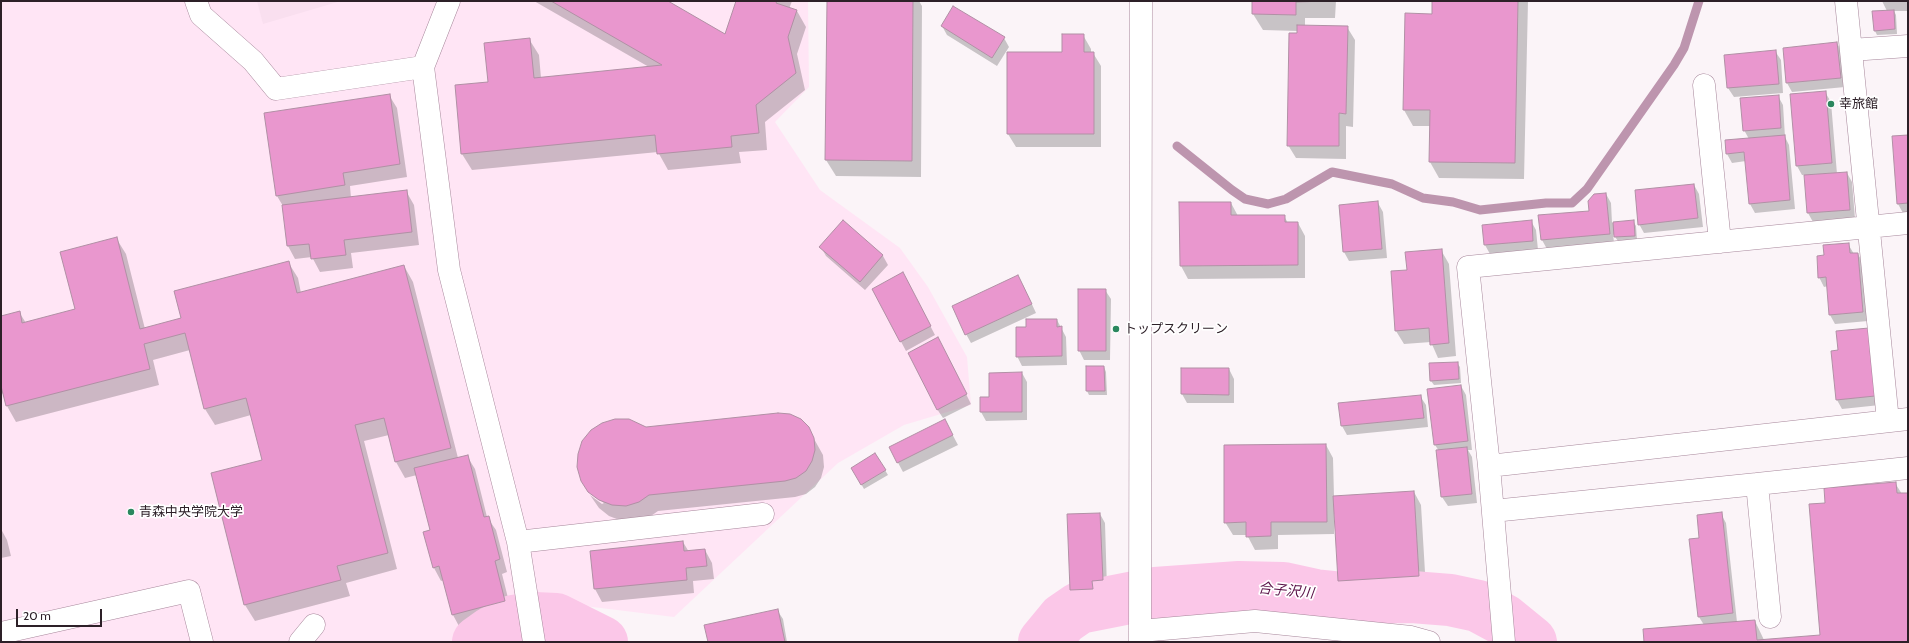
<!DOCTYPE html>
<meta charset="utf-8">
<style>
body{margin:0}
#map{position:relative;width:1909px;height:643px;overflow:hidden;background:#fbf4f8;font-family:Cabin,sans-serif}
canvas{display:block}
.frame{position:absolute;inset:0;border:2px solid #2d2028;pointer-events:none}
.scale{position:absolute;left:16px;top:609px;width:86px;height:18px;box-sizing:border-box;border:2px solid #2d2028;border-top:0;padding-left:5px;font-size:12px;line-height:14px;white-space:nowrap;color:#2d2028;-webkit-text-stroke:3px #fff;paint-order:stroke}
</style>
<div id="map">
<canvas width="1909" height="643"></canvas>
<div class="frame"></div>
<div class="scale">20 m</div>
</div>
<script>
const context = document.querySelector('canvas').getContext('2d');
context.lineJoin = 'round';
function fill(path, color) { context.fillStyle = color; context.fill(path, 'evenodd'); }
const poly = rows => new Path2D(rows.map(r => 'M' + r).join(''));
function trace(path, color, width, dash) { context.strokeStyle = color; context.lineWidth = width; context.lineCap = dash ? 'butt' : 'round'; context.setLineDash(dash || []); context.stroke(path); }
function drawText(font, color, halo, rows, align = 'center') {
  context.font = font + ' Cabin,"Noto Sans JP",sans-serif'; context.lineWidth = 3.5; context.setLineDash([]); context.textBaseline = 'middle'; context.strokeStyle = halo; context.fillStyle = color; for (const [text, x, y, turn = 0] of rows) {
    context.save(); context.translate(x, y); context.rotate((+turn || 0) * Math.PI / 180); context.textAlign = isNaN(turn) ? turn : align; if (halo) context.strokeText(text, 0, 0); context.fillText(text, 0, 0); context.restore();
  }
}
fill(poly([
 [1,1,808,1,809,87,775,122,820,190,900,248,928,287,967,357,971,405,904,425,838,463,674,617,552,602,453,642,1,642]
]), '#ffe5f5');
fill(poly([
 [257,1,341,1,263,24]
]), '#f9dfef');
fill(poly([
 [534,1,666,1,725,35,737,1,792,1,789,9,797,11,806,27,797,54,805,90,765,122,767,150,739,152,741,163,668,170,658,152,472,170,462,154,489,83,529,39,539,55,541,78,649,67],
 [828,1,919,1,922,6,921,177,836,176,826,160],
 [1253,1,1336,1,1335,18,1305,18,1305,26,1347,27,1355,40,1353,127,1346,126,1346,159,1296,158,1288,145,1298,31,1263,30,1253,14],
 [1433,1,1528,1,1524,179,1439,178,1430,162,1431,126,1413,126,1404,110,1432,15],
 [1882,1,1908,1,1908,11,1894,11,1896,15,1897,34,1877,35,1875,31,1887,11],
 [942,26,1004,38,1009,47,997,66,947,35],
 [1083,35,1091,49,1091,53,1093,53,1101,66,1101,147,1016,147,1008,134,1008,53,1063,53],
 [1837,43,1842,52,1845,87,1792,92,1787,83,1784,49],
 [1775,51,1781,60,1783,93,1734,97,1728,88,1726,56],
 [1825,92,1831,102,1837,174,1847,173,1852,182,1855,219,1813,222,1808,213,1805,175,1802,175,1797,166],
 [389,95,397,108,407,177,350,186,351,198,406,191,414,205,419,245,351,253,353,268,320,272,312,257,295,259,288,246,283,206,277,196],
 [1778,96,1783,105,1785,137,1789,145,1795,209,1755,213,1750,204,1746,161,1732,163,1727,154,1749,139,1744,130],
 [1908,136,1908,213,1903,213,1898,204,1893,137],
 [1694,185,1699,194,1703,227,1644,233,1639,224],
 [1606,194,1611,203,1612,223,1633,221,1636,226,1637,240,1618,241,1613,234,1614,243,1547,249,1542,240,1539,216,1590,212],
 [1231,203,1238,216,1284,216,1288,223,1298,223,1305,236,1305,278,1188,279,1181,266],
 [1378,203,1383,212,1387,258,1349,261,1344,252],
 [1531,221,1536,230,1538,250,1490,254,1485,245],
 [116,238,126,254,145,329,182,319,288,262,298,278,301,293,404,266,413,282,458,458,467,456,475,469,487,517,496,530,507,572,502,574,512,614,460,628,453,615,444,580,441,581,434,568,425,533,431,531,417,475,405,478,396,462,389,435,364,441,397,569,346,583,350,596,255,621,245,605,212,474,263,461,251,415,215,425,205,409,190,350,153,360,159,385,16,422,7,406,4,393,1,394,1,317,19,312,26,323,76,310],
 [1848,244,1854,254,1858,254,1863,263,1868,321,1835,324,1830,315,1828,286,1824,287,1819,277,1825,256],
 [821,247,883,256,888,265,865,290,826,256],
 [1441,250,1449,264,1456,356,1438,358,1431,342,1404,344,1396,331,1408,271],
 [908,283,935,335,906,351,873,289],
 [1023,285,1036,313,971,343,966,334],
 [1105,290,1111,299,1110,360,1084,360,1079,350],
 [1057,320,1066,337,1067,365,1022,366,1017,356,1028,328],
 [1837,332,1880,405,1842,409,1837,400,1839,351],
 [943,348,971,404,943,418,937,409],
 [1457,363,1460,367,1461,383,1434,385,1431,381],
 [1104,367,1106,372,1107,395,1089,395,1087,391],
 [1229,369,1234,379,1234,403,1187,403,1182,394],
 [1022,373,1027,382,1027,420,986,421,981,412,990,398],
 [1461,386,1466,395,1472,450,1468,450,1472,457,1477,503,1448,506,1442,497,1439,451,1435,445],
 [1420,396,1426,405,1428,427,1347,435,1342,426,1340,404],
 [646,428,808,428,823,455,824,467,821,478,815,487,806,494,795,497,658,511,648,518,622,521,609,516,599,508,590,495,602,504,604,503,588,491],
 [950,430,958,445,903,472,890,448],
 [1326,445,1333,458,1334,497,1414,492,1421,505,1426,589,1347,593,1339,580,1335,513,1334,513,1334,534,1278,535,1278,549,1255,550,1247,535,1233,535,1225,522],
 [875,454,888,475,864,489,852,468],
 [1895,483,1902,494,1908,494,1908,642,1645,642,1704,625,1699,617,1700,539,1721,514,1726,523,1737,622,1755,621,1764,640,1821,636,1827,504],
 [1100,514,1105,523,1107,589,1097,590,1097,598,1076,599,1071,590],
 [1,529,7,540,11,556,1,558],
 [683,542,689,552,705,550,712,563,714,579,693,581,694,593,602,602,595,589,591,551],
 [777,610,783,619,787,642,709,642]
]), '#0003');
trace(poly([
 [1177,146,1232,190,1245,199,1268,204,1286,199,1332,172,1392,184,1423,198,1453,202,1480,210,1546,203,1572,203,1587,189,1674,65,1684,48,1699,1]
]), '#bd95ae', 9);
trace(poly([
 [478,642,492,632,513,621,534,618,556,619,602,642],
 [1044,642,1063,619,1079,608,1155,593,1239,587,1283,588,1315,595,1344,598,1412,597,1450,600,1478,606,1504,620,1531,642]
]), '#fbc7e8', 52);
const building = poly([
 [551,1,668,1,725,34,736,1,777,1,776,3,797,10,788,37,796,73,756,105,759,133,731,136,732,147,657,154,655,135,461,154,455,85,488,82,484,43,530,38,534,78,662,65,551,1],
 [827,1,913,1,912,161,825,160,827,1],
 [1252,1,1327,1,1296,2,1296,15,1252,14,1252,1],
 [1432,1,1518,1,1515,163,1429,162,1430,110,1403,110,1405,13,1432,14,1432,1],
 [953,6,1005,37,992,58,941,26,953,6],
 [1894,10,1895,29,1874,31,1872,11,1894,10],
 [1297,25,1348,26,1346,114,1339,113,1339,146,1287,146,1289,33,1297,33,1297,25],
 [1062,34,1084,34,1084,52,1094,52,1094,134,1007,134,1007,52,1062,52,1062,34],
 [1837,42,1841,78,1786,83,1783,48,1837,42],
 [1776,50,1779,84,1727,88,1724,55,1776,50],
 [1826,91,1832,163,1796,166,1790,94,1826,91],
 [390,94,400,164,343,173,345,185,276,196,264,113,390,94],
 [1779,95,1781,128,1743,131,1740,98,1779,95],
 [1785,135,1790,200,1749,204,1744,152,1726,154,1725,140,1785,135],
 [1908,135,1908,203,1897,204,1892,136,1908,135],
 [1847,172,1850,210,1807,213,1804,175,1847,172],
 [1694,184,1698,218,1638,225,1635,190,1694,184],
 [407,190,412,232,344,240,346,255,311,259,309,244,287,246,282,205,407,190],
 [1606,193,1610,234,1541,240,1538,215,1589,211,1588,201,1594,194,1606,193],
 [1378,201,1382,249,1343,252,1339,205,1378,201],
 [1179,202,1231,202,1231,215,1285,215,1285,222,1298,222,1298,265,1180,266,1179,202],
 [843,220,883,255,860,282,819,247,843,220],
 [1532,220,1533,241,1484,245,1482,225,1532,220],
 [1634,220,1635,236,1614,237,1613,222,1634,220],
 [117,237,140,329,181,318,174,291,289,261,297,293,404,265,451,448,395,462,384,418,355,425,388,553,337,566,341,580,244,605,211,473,262,460,246,398,204,409,185,333,144,344,150,369,6,406,1,386,1,316,20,311,22,323,75,309,60,252,117,237],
 [1849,243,1850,253,1858,253,1863,312,1829,315,1826,277,1818,278,1817,256,1824,255,1823,245,1849,243],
 [1442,249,1449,343,1430,345,1429,328,1395,331,1391,271,1407,270,1405,252,1442,249],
 [903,272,931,326,900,342,872,289,903,272],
 [1018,275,1032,304,965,335,952,306,1018,275],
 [1078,289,1106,289,1106,351,1078,351,1078,289],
 [1026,319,1057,319,1057,327,1062,326,1062,356,1016,357,1016,327,1026,327,1026,319],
 [1869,328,1875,396,1836,400,1831,351,1838,350,1836,331,1869,328],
 [938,337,967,394,937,410,908,353,938,337],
 [1458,362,1459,379,1430,381,1429,363,1458,362],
 [1086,366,1104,366,1105,391,1086,391,1086,366],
 [1181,368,1229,368,1229,395,1181,394,1181,368],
 [1022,372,1022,412,980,412,980,397,989,397,989,373,1022,372],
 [1461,385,1468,441,1434,445,1427,389,1461,385],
 [1421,395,1424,418,1341,426,1338,403,1421,395],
 [778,413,790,414,801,419,809,427,814,438,815,450,812,461,806,471,796,478,785,481,649,495,639,502,626,506,612,505,599,500,588,492,581,481,577,467,578,454,582,441,591,430,602,423,615,419,629,419,646,427,778,413],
 [945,419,953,435,897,463,889,447,945,419],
 [1326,444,1327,522,1271,522,1271,536,1246,537,1246,522,1224,523,1224,445,1326,444],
 [1467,447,1472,494,1441,497,1436,450,1467,447],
 [875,453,886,470,861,485,851,468,875,453],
 [468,455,484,517,489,516,500,559,495,561,505,601,452,615,439,566,433,568,423,532,430,530,414,468,468,455],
 [1896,482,1897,493,1908,493,1908,642,1644,642,1643,629,1755,620,1757,640,1820,635,1809,504,1825,503,1824,488,1896,482],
 [1414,491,1419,576,1338,581,1333,496,1414,491],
 [1722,512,1733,613,1698,617,1689,539,1699,538,1697,515,1722,512],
 [1100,513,1103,580,1092,581,1093,589,1070,590,1067,514,1100,513],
 [683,541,684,551,705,549,707,566,686,568,687,580,594,589,590,551,683,541],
 [778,609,785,642,708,642,704,625,778,609]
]);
fill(building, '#e997ce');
trace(building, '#b190a5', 1);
const minor = poly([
 [196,1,201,15,253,61,276,89,423,67],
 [449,1,423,67,449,270,518,542,534,642],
 [1846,1,1888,421],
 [1851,50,1908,46],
 [1704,85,1720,242],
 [1489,466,1908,419],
 [1757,484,1908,468],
 [1493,511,1757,484,1770,617],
 [518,542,763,514],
 [1140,631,1255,621,1411,637,1429,642],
 [1,633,189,591,202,642],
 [300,642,314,625],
 [1140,642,1141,1],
 [1504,642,1489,466,1468,267,1908,223]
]);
trace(minor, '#a7879b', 23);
trace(minor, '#fff', 22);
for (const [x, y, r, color] of [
 [1831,104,4,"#2a875e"],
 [1116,329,4,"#2a875e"],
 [131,512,4,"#2a875e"]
]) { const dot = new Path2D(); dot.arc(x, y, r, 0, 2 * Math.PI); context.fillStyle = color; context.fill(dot); trace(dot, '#fff', 1.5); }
drawText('13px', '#2d2028', '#fff', [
 ["幸旅館",1839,104],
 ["トップスクリーン",1124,329],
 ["青森中央学院大学",139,512]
], 'left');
drawText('italic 14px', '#560d44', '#fff', [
 ["合子沢川",1286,591,6]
]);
</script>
